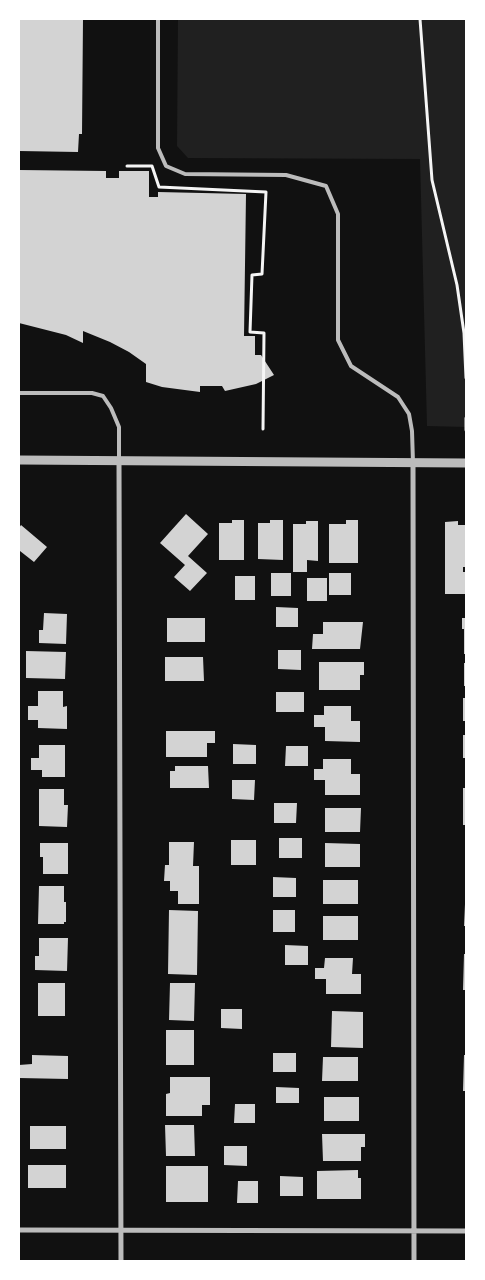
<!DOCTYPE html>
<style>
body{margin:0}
#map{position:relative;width:485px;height:1280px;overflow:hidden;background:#111;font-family:"Playfair Display",serif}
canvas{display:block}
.frame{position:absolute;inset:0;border:20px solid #fff;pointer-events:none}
</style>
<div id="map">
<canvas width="485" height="1280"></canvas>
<div class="frame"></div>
</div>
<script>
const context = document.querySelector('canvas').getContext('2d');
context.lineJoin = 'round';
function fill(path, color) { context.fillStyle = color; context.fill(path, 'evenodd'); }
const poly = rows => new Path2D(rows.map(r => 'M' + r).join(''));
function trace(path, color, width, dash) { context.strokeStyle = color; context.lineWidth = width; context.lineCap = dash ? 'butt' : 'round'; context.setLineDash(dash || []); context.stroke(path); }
fill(poly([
 [178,19,466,19,466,427,427,426,420,159,188,158,177,146]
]), '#202020');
fill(poly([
 [19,19,83,19,82,134,79,134,78,152,19,151],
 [19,170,106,171,106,178,119,178,119,171,149,171,149,197,158,197,158,192,246,194,244,336,255,336,255,355,261,355,274,375,256,384,225,391,222,386,200,386,200,392,162,387,146,382,146,364,129,352,110,342,83,331,83,343,66,335,19,323],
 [186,514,208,534,188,556,207,573,190,591,174,577,185,565,160,543],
 [232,520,244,520,244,560,219,560,219,523,232,523],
 [270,520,283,520,283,560,258,559,258,523,270,523],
 [346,520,358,520,358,563,329,563,329,524,346,524],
 [306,521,318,521,318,561,307,560,307,572,293,572,293,524,306,524],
 [458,521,458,525,466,525,466,567,463,567,463,572,466,572,466,594,445,594,445,522],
 [21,525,47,547,34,562,20,551,19,553,19,528],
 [271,573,291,573,291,596,271,596],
 [329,573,351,573,351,595,329,595],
 [235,576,255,576,255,600,235,600],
 [307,578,327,578,327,601,307,601],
 [276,607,298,608,298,627,276,627],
 [44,613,67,614,66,644,39,643,39,630,43,630],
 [167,618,205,618,205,642,167,642],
 [462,618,466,618,466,654,464,654,464,629,462,629],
 [323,622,363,622,360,649,312,649,313,634,323,634],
 [278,650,301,650,301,670,278,669],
 [26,651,66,652,65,679,26,678],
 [165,657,203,657,204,681,165,681],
 [319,662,364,662,364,675,360,675,360,690,319,690],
 [464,663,466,663,466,686,464,686],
 [38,691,63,691,63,707,67,706,67,729,38,728,38,720,28,720,28,706,38,706],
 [276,692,304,692,304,712,276,712],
 [463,698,466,698,466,721,463,721],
 [324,706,351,706,351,721,360,721,360,742,325,741,325,727,314,727,314,715,324,715],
 [166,731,215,731,215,743,207,743,207,757,166,757],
 [463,735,466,735,466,758,463,758],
 [233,744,256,745,256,764,233,764],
 [39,745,65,745,65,777,42,777,42,770,31,770,31,758,39,758],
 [286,746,308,746,308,766,285,766],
 [323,759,351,759,351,774,360,774,360,795,325,795,325,780,314,780,314,769,323,769],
 [175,766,208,766,209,788,170,788,170,771,175,771],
 [232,780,255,780,254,800,232,799],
 [463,788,466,788,466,825,463,825],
 [39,789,64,789,64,805,68,805,67,827,39,826],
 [274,803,297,803,296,823,274,823],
 [325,808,361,808,360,832,325,832],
 [279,838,302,838,302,858,279,858],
 [231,840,256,840,256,865,231,865],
 [169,842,194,842,193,866,199,866,199,904,178,904,178,891,170,891,170,881,164,881,165,865,169,865],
 [40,843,68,843,68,874,43,874,43,857,40,857],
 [325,843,360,844,360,867,325,867],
 [273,877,296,878,296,897,273,897],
 [323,880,358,880,358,904,323,904],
 [39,886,64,886,64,902,66,902,66,922,64,922,64,924,38,924],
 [465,904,466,904,466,926,464,926],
 [169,910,198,911,197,975,168,974],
 [273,910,295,910,295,932,273,932],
 [323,916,358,916,358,940,323,940],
 [39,938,68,938,67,971,35,970,35,956,39,956],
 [285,945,308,946,308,965,285,965],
 [464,954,466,954,466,990,463,990],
 [325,958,353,958,352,974,361,974,361,994,326,994,326,979,315,979,315,968,324,968],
 [38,983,65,983,65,1016,38,1016],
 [170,983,195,983,194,1021,169,1020],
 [221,1009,242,1009,242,1029,221,1028],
 [332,1011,363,1012,363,1048,331,1047],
 [166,1030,194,1030,194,1065,166,1065],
 [273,1053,296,1053,296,1072,273,1072],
 [32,1055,68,1056,68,1079,19,1078,19,1065,32,1064],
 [464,1055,466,1055,466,1091,463,1091],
 [323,1057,358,1057,358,1081,322,1081],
 [170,1077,210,1077,210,1105,202,1105,202,1116,166,1116,166,1094,170,1093],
 [276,1087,299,1088,299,1103,276,1103],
 [324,1097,359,1097,359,1121,324,1121],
 [235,1104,255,1104,255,1123,234,1123],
 [165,1125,194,1125,195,1156,166,1156],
 [30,1126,66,1126,66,1149,30,1149],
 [322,1134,365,1134,365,1147,361,1147,361,1161,323,1161],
 [224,1146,247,1146,247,1166,224,1165],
 [28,1165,66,1165,66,1188,28,1188],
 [166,1166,208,1166,208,1202,166,1202],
 [358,1170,358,1178,361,1178,361,1199,317,1199,317,1171],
 [280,1176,303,1177,303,1196,280,1196],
 [238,1181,258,1181,258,1203,237,1203]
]), '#d3d3d3');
trace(poly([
 [420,19,432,180,457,285,464,333,466,378],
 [127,166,152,166,159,187,266,192,262,274,252,275,250,332,264,333,263,429],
 [466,430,466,418]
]), '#f5f5f5', 3);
trace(poly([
 [158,19,158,148,166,166,185,174,286,175,326,186,338,214,338,340,351,366,398,397,409,414,412,431,413,463],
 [19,393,92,393,103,396,111,408,119,427,119,460]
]), '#bcbcbc', 4);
trace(poly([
 [119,460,121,1261],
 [413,463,414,1261],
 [19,1230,466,1231]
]), '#bcbcbc', 5);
trace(poly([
 [19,460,466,463]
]), '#bcbcbc', 9);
</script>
